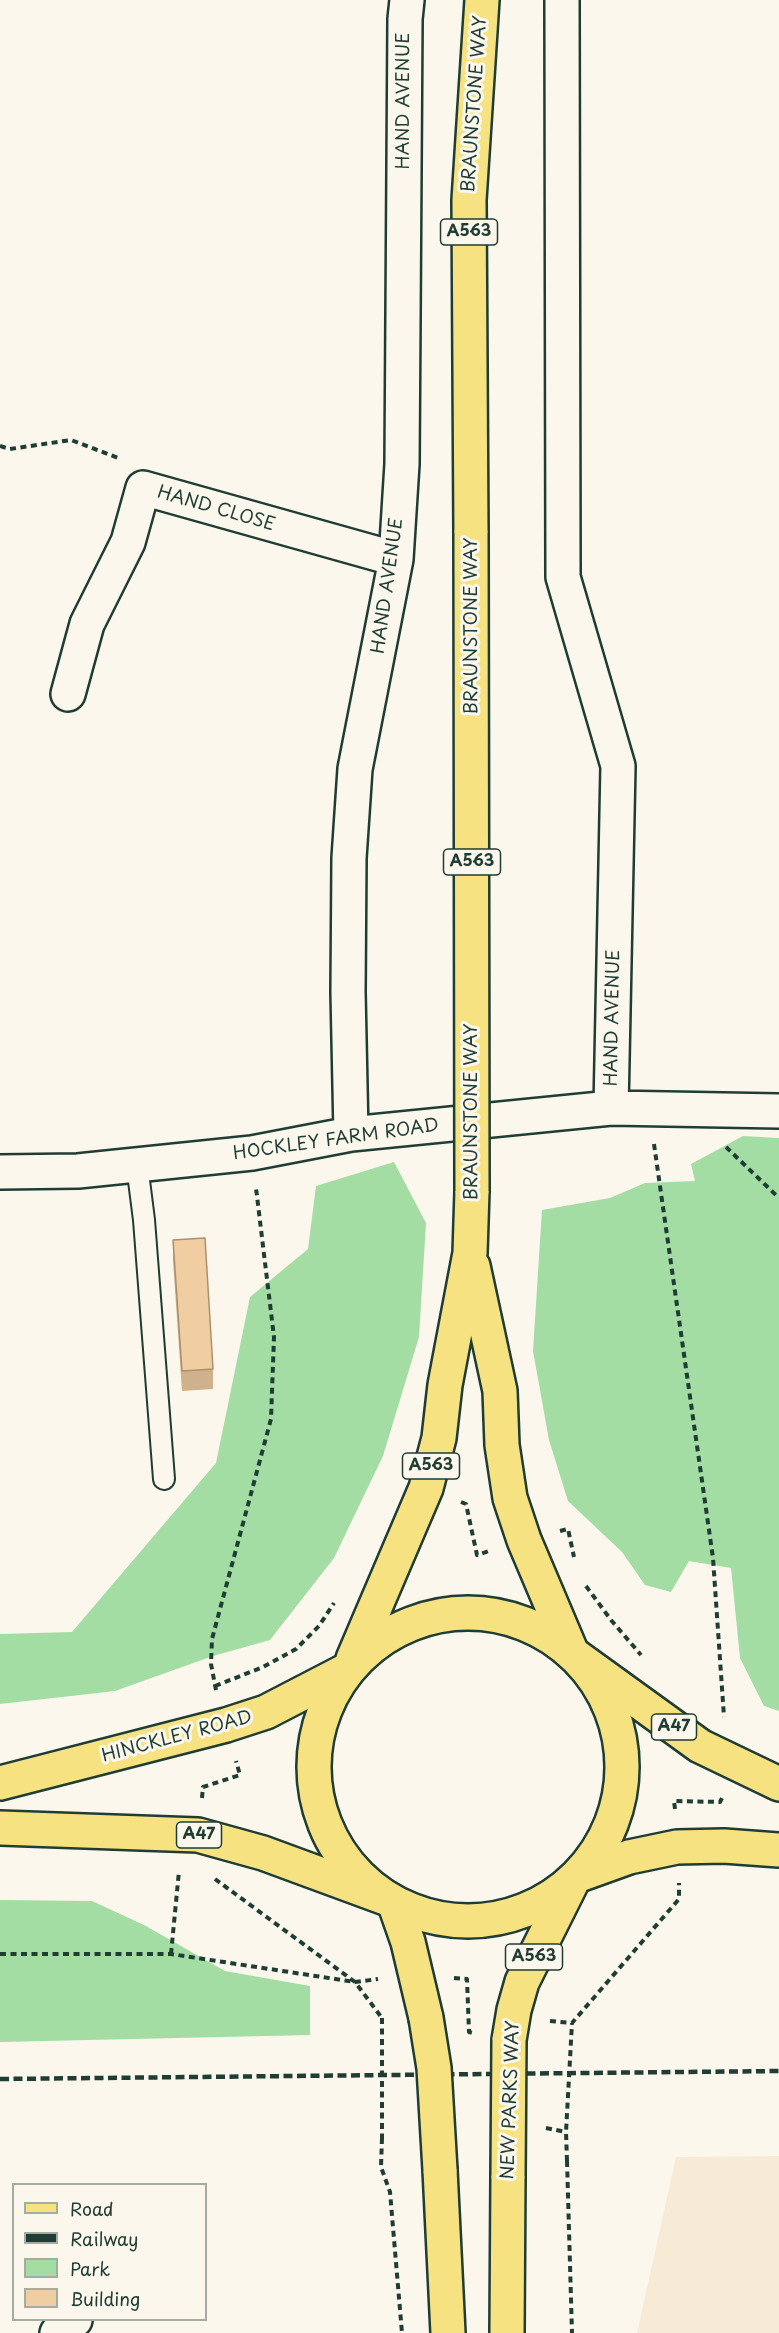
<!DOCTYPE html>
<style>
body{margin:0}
#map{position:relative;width:779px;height:2333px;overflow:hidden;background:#fbf7ec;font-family:"Playpen Sans",sans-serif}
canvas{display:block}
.legend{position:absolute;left:12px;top:2183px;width:195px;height:138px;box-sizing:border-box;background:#fbf7ec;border:2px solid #a3ada2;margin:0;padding:8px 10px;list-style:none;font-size:18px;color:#1f3d34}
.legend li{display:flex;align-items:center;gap:12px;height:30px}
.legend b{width:30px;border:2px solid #a3ada2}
</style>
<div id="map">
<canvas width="779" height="2333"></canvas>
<ul class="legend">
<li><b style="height:8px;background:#f6e281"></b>Road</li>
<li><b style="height:8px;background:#1f3d34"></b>Railway</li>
<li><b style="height:16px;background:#a3dda3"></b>Park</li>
<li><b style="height:16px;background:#f1cea2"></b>Building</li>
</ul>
</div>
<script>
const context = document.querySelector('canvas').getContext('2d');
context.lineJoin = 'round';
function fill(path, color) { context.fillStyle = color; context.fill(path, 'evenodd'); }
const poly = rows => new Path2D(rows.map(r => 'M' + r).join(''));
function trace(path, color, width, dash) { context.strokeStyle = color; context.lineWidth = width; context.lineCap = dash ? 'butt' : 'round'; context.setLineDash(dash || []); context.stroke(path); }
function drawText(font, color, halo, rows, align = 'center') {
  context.font = font + ' "Playpen Sans",sans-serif'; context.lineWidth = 6; context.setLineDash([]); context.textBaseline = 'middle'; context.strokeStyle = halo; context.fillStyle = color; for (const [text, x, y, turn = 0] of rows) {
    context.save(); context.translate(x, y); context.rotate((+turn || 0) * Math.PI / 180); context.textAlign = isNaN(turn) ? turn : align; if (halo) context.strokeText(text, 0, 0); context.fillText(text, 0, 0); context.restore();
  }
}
fill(poly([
 [779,2156,779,2333,637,2333,676,2157]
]), '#f8ebd6');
fill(poly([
 [743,1136,779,1138,779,1711,764,1706,740,1658,731,1568,689,1561,671,1592,645,1585,622,1552,568,1501,549,1440,533,1351,542,1210,610,1198,645,1183,695,1181,691,1164],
 [394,1162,426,1223,419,1337,383,1456,334,1558,270,1640,213,1656,115,1691,0,1704,0,1634,72,1632,216,1463,250,1297,308,1249,316,1186],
 [0,1900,92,1901,144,1925,225,1971,310,1986,310,2035,0,2042]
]), '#a3dda3');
const lane = poly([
 [137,1165,144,1220,164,1479]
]);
const street = poly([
 [562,0,563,577,618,766,611,1108],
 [68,694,87,624,128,542,143,488,396,559],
 [351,1134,348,992,349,858,355,769,396,559,402,464,405,19,407,0],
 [0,1172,78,1171,252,1153,351,1134,611,1108,779,1111],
 [57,2333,75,2320]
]);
const primary = poly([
 [577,1657,700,1746,779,1784],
 [0,1783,226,1725,266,1712,347,1670],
 [0,1828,198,1835,263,1853,388,1899],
 [579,1875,629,1857,677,1847,724,1846,779,1850]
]);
const highway = poly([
 [471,533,469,200,482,0],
 [473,1266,500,1391,502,1445,510,1498,524,1540,571,1651],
 '314 1767a154 154 0 1 1 308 0a154 154 0 1 1-308 0Z',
 [353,1659,426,1488,439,1438,445,1385,470,1253,472,1191],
 [394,1902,408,1942,426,2018],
 [509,2040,514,2010,522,1982,571,1884],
 [440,2170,448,2333],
 [507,2333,508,2176]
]);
trace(lane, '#1f3d34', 24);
trace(street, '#1f3d34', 38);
trace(primary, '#1f3d34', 38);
trace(highway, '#1f3d34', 38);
trace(poly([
 [0,446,10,449,71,440,121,459],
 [654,1144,713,1558,724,1717],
 [726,1147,779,1198],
 [461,1502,466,1504,477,1555,489,1551],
 [560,1531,568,1529,574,1557],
 [586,1586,611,1620,641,1655],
 [215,1686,263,1667,296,1649,319,1626,334,1603],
 [216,1690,211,1664,212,1639,271,1419,274,1337,256,1188],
 [202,1798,203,1787,240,1775,236,1761],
 [675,1809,674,1801,720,1802,722,1798],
 [215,1879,355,1982,382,2018],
 [0,1954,171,1954,355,1982,378,1979],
 [171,1954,179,1871],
 [454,1978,467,1979,469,2032,473,2033],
 [550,2021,572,2023,679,1899,679,1883],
 [382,2138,381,2167,390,2192,402,2333],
 [567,2161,572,2333]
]), '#1f3d34', 4, [6, 4.5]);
trace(lane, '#fbf7ec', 20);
trace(street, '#fbf7ec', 33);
trace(primary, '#f6e281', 33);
trace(highway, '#f6e281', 33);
trace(poly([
 [0,2079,779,2071]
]), '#1f3d34', 4.5, [9, 4.5]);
const highwayBridge = poly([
 [471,533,472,1191],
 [426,2018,434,2068,440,2170],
 [508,2176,509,2040]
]);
trace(highwayBridge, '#1f3d34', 38, []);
trace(poly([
 [382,2018,382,2138],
 [546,2128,566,2132],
 [567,2161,566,2132,572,2023]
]), '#1f3d34', 4, [6, 4.5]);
trace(highwayBridge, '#f6e281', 33);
fill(poly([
 [173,1240,213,1369,213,1389,182,1391,173,1261]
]), '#cfb18b');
const building = poly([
 [205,1238,213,1369,182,1371,173,1240,205,1238]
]);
fill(building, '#f1cea2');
trace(building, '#a99071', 1.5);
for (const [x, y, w] of [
 [469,232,57],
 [472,862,57],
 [431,1466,57],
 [674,1727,45],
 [199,1835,45],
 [534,1957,57]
]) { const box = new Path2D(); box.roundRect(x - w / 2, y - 13, w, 26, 4.5); context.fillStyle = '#fbf7ec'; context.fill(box); trace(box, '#1f3d34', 1.5); }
drawText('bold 16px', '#1f3d34', null, [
 ["A563",469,232],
 ["A563",472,862],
 ["A563",431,1466],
 ["A47",674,1727],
 ["A47",199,1835],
 ["A563",534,1957]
]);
drawText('18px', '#1f3d34', '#fbf7ec', [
 ["HAND AVENUE",404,101,-90],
 ["BRAUNSTONE WAY",475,104,-86],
 ["HAND CLOSE",216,509,16],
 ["HAND AVENUE",388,586,-82],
 ["BRAUNSTONE WAY",472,626,-90],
 ["HAND AVENUE",613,1018,-89],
 ["BRAUNSTONE WAY",472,1112,-90],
 ["HOCKLEY FARM ROAD",336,1140,-8],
 ["HINCKLEY ROAD",177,1737,-15],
 ["NEW PARKS WAY",511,2100,-88]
]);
</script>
